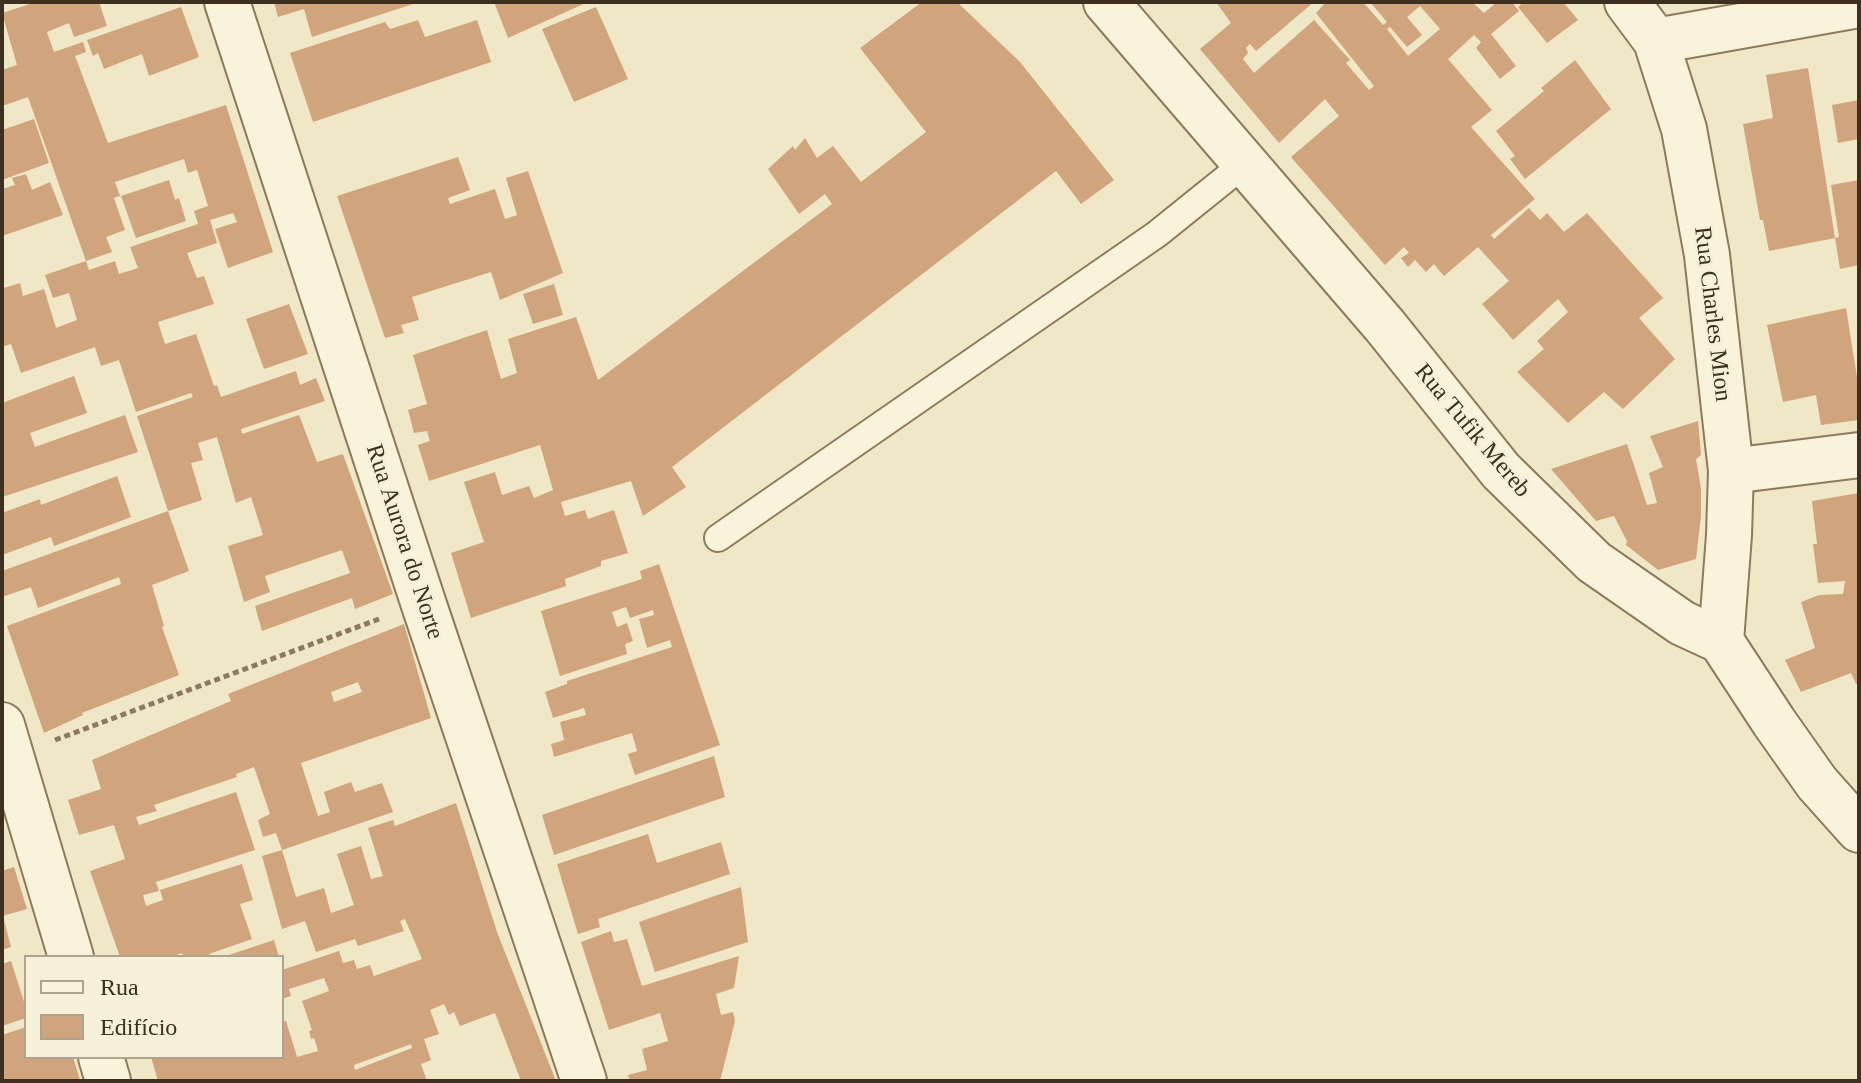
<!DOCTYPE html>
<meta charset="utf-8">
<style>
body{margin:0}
#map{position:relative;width:1861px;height:1083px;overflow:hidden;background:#f0e7c7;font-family:"Times New Roman",serif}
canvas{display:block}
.frame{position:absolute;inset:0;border:4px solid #3d3020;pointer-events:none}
.legend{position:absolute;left:24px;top:955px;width:260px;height:104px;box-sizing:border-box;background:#f7f0d8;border:2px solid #ada38e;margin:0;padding:10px 14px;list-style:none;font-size:24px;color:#3d3020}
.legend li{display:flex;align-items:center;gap:16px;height:40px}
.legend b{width:40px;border:2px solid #ada38e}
</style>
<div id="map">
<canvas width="1861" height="1083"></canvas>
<div class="frame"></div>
<ul class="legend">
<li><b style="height:10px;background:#faf3dc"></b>Rua</li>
<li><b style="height:22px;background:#d0a47c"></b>Edifício</li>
</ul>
</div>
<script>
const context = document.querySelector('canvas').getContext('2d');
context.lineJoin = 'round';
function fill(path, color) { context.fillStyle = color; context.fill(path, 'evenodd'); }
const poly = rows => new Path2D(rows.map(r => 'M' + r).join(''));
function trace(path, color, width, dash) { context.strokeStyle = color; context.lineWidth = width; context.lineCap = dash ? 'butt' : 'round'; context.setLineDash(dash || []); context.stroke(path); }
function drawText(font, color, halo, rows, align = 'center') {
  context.font = font + ' "Times New Roman",serif'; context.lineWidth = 6; context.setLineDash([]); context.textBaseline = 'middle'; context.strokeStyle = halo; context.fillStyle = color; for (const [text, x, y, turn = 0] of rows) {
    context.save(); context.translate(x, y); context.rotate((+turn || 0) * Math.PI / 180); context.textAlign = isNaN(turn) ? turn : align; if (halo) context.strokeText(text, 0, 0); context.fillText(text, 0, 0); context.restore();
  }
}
fill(poly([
 [36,2,99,2,107,26,74,37,69,23,47,32,54,52,83,42,86,52,75,56,108,143,226,105,273,252,228,268,215,229,237,222,233,213,210,220,217,243,187,253,197,278,204,276,214,304,158,322,165,344,196,334,214,386,217,385,221,397,296,371,300,385,316,378,325,401,241,429,242,434,299,415,317,462,343,454,393,594,355,609,352,598,262,631,255,606,350,573,342,550,265,576,270,592,244,602,228,546,263,535,251,497,236,503,217,437,198,443,203,460,191,463,202,500,168,511,137,416,193,397,191,393,136,412,119,360,101,366,95,347,21,373,11,344,2,347,2,282,4,288,20,283,23,296,44,289,56,328,77,320,69,293,53,298,45,275,86,261,89,270,115,261,119,274,138,268,130,247,198,224,194,211,208,206,197,170,188,173,184,159,115,182,120,196,114,198,125,230,106,237,112,252,86,261,28,97,2,106,2,70,17,65,2,13],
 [274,2,416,2,416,3,312,37,304,9,278,17],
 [494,2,588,2,508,38],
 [922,2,957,2,1020,62,1114,180,1081,204,1056,171,672,467,686,487,643,516,631,481,561,502,565,516,585,510,588,519,614,510,628,553,601,561,601,566,565,579,566,586,471,618,451,553,484,542,464,482,495,472,502,495,529,486,534,498,553,490,540,445,429,481,418,445,430,441,427,431,414,433,408,410,427,404,413,355,487,330,501,379,517,373,508,339,576,317,598,380,832,204,825,194,799,214,768,169,793,146,795,150,805,138,817,158,833,146,861,182,926,132,860,48],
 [1216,2,1314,2,1256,51,1250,44,1246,48,1248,53,1243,59,1254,73,1314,20,1350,60,1346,63,1369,90,1374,86,1316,13,1326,2,1363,2,1383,25,1387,22,1370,2,1472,2,1484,13,1497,2,1512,2,1519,11,1491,34,1516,66,1500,79,1476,48,1481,42,1474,35,1448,59,1492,110,1471,127,1535,199,1491,235,1494,239,1529,208,1540,220,1547,213,1564,232,1587,213,1663,298,1639,318,1675,359,1623,409,1604,392,1568,423,1517,372,1544,349,1537,341,1568,312,1558,299,1513,340,1482,304,1509,281,1478,247,1444,276,1434,264,1426,272,1415,260,1408,267,1401,258,1409,253,1404,247,1385,265,1291,157,1339,116,1325,99,1279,143,1200,49,1231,23],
 [1420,6,1440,29,1408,56,1387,29,1390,27,1407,47,1422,35,1407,17],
 [1524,2,1563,2,1578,20,1547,43,1518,7],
 [181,7,199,57,149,76,142,54,104,69,98,53,93,56,87,40],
 [596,7,628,79,574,102,542,29],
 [418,20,425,37,477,20,491,62,313,122,290,53,385,22,390,29],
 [1575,60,1611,109,1525,179,1510,159,1515,156,1496,131,1544,91,1541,88],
 [1808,68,1835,238,1769,251,1763,220,1760,220,1743,124,1773,118,1766,75],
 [1859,100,1859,139,1838,143,1832,105],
 [34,119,49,163,2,180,2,130],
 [458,157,470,190,448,198,450,204,495,189,505,219,517,215,506,178,528,171,563,273,500,300,491,272,412,297,419,320,401,325,404,333,385,338,337,196],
 [26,174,32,190,50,182,63,215,2,236,2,189,15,185,12,178],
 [169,180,175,200,179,198,186,221,136,238,121,196],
 [1859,180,1859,265,1840,269,1835,238,1839,237,1831,185],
 [554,284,563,315,533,324,523,294],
 [289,304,308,354,264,369,246,319],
 [1846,308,1859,390,1859,420,1821,425,1816,395,1783,402,1767,325],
 [74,376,87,413,30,433,35,447,125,415,138,452,2,497,2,403],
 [1698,421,1701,455,1696,459,1701,489,1701,516,1696,559,1658,570,1626,545,1627,541,1614,516,1596,521,1551,469,1627,444,1647,505,1657,503,1649,473,1663,467,1650,436],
 [117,476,131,517,54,546,51,537,2,555,2,513,40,499,41,505],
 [1859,493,1859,683,1856,684,1851,673,1801,692,1785,660,1815,648,1801,602,1819,595,1843,594,1845,581,1818,583,1813,544,1817,544,1812,501],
 [168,511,189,571,152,585,164,626,162,627,179,675,82,713,83,715,44,733,7,626,121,584,119,577,38,608,31,587,2,597,2,571],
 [659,564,720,745,635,775,628,754,637,751,632,733,554,757,551,744,564,740,560,722,586,715,584,708,553,718,545,692,567,684,567,681,672,647,670,640,647,648,639,619,654,615,653,610,630,618,626,607,612,612,617,627,627,623,633,641,625,644,627,654,560,676,541,611,642,579,640,571],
 [404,624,431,718,301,763,318,816,330,812,324,792,351,782,355,792,382,783,393,812,282,850,276,833,263,837,258,820,270,814,254,767,236,774,237,777,154,805,157,811,136,817,139,825,236,792,255,850,156,882,159,891,143,895,146,906,163,900,160,890,242,864,253,900,240,904,252,939,209,954,210,957,184,957,182,953,171,957,120,957,90,871,125,859,114,825,79,835,68,800,101,789,92,760,231,701,228,694],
 [358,682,362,692,334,702,331,692],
 [714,756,725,797,554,855,542,815],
 [456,803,497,932,556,1081,521,1081,495,1013,460,1026,454,1012,449,1015,444,1004,430,1010,439,1034,424,1039,431,1060,421,1064,427,1081,158,1081,151,1057,282,1057,282,1022,286,1021,297,1057,318,1051,314,1038,311,1039,309,1031,312,1030,302,1001,329,991,324,978,289,989,291,996,282,999,282,970,339,951,343,963,354,960,357,969,370,965,374,976,422,959,405,919,400,921,404,931,358,946,355,939,316,952,305,921,282,929,262,856,282,850,296,897,324,888,331,913,354,905,337,854,361,846,371,879,383,876,368,828,393,820,395,826],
 [411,1044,412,1048,355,1070,354,1065],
 [648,834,657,863,721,842,730,874,598,919,600,927,578,934,557,864],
 [14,867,27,909,2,916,2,871],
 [741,887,748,942,655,972,639,922],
 [3,916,11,947,2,950,2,917],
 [611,931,614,942,627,939,642,986,739,956,734,988,716,994,721,1015,733,1012,735,1021,720,1081,630,1081,628,1075,647,1070,642,1049,668,1041,660,1013,609,1030,581,942],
 [274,940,279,957,226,957,226,956],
 [11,961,26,1008,26,1018,2,1026,2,964],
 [26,1027,26,1057,73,1057,80,1080,2,1081,2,1035]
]), '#d0a47c');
const lane = poly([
 [718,538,1157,234,1244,164]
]);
const street = poly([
 [227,2,423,602,584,1081],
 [1106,2,1385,326,1501,471,1594,562,1682,623,1721,641,1774,722,1817,783,1859,830],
 [1627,2,1656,41,1684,129,1707,255,1731,471,1729,535,1721,641],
 [1656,41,1859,5],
 [1731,471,1859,455],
 [2,725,71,957],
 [101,1057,108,1081]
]);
trace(lane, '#8d795b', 30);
trace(street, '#8d795b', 48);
trace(poly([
 [55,740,379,619]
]), '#8d795b', 5, [6, 4]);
trace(lane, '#faf3dc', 26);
trace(street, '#faf3dc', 44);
drawText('24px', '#3d3020', '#f7f0d8', [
 ["Rua Charles Mion",1712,314,83],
 ["Rua Tufik Mereb",1472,431,50],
 ["Rua Aurora do Norte",404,542,72]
]);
</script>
